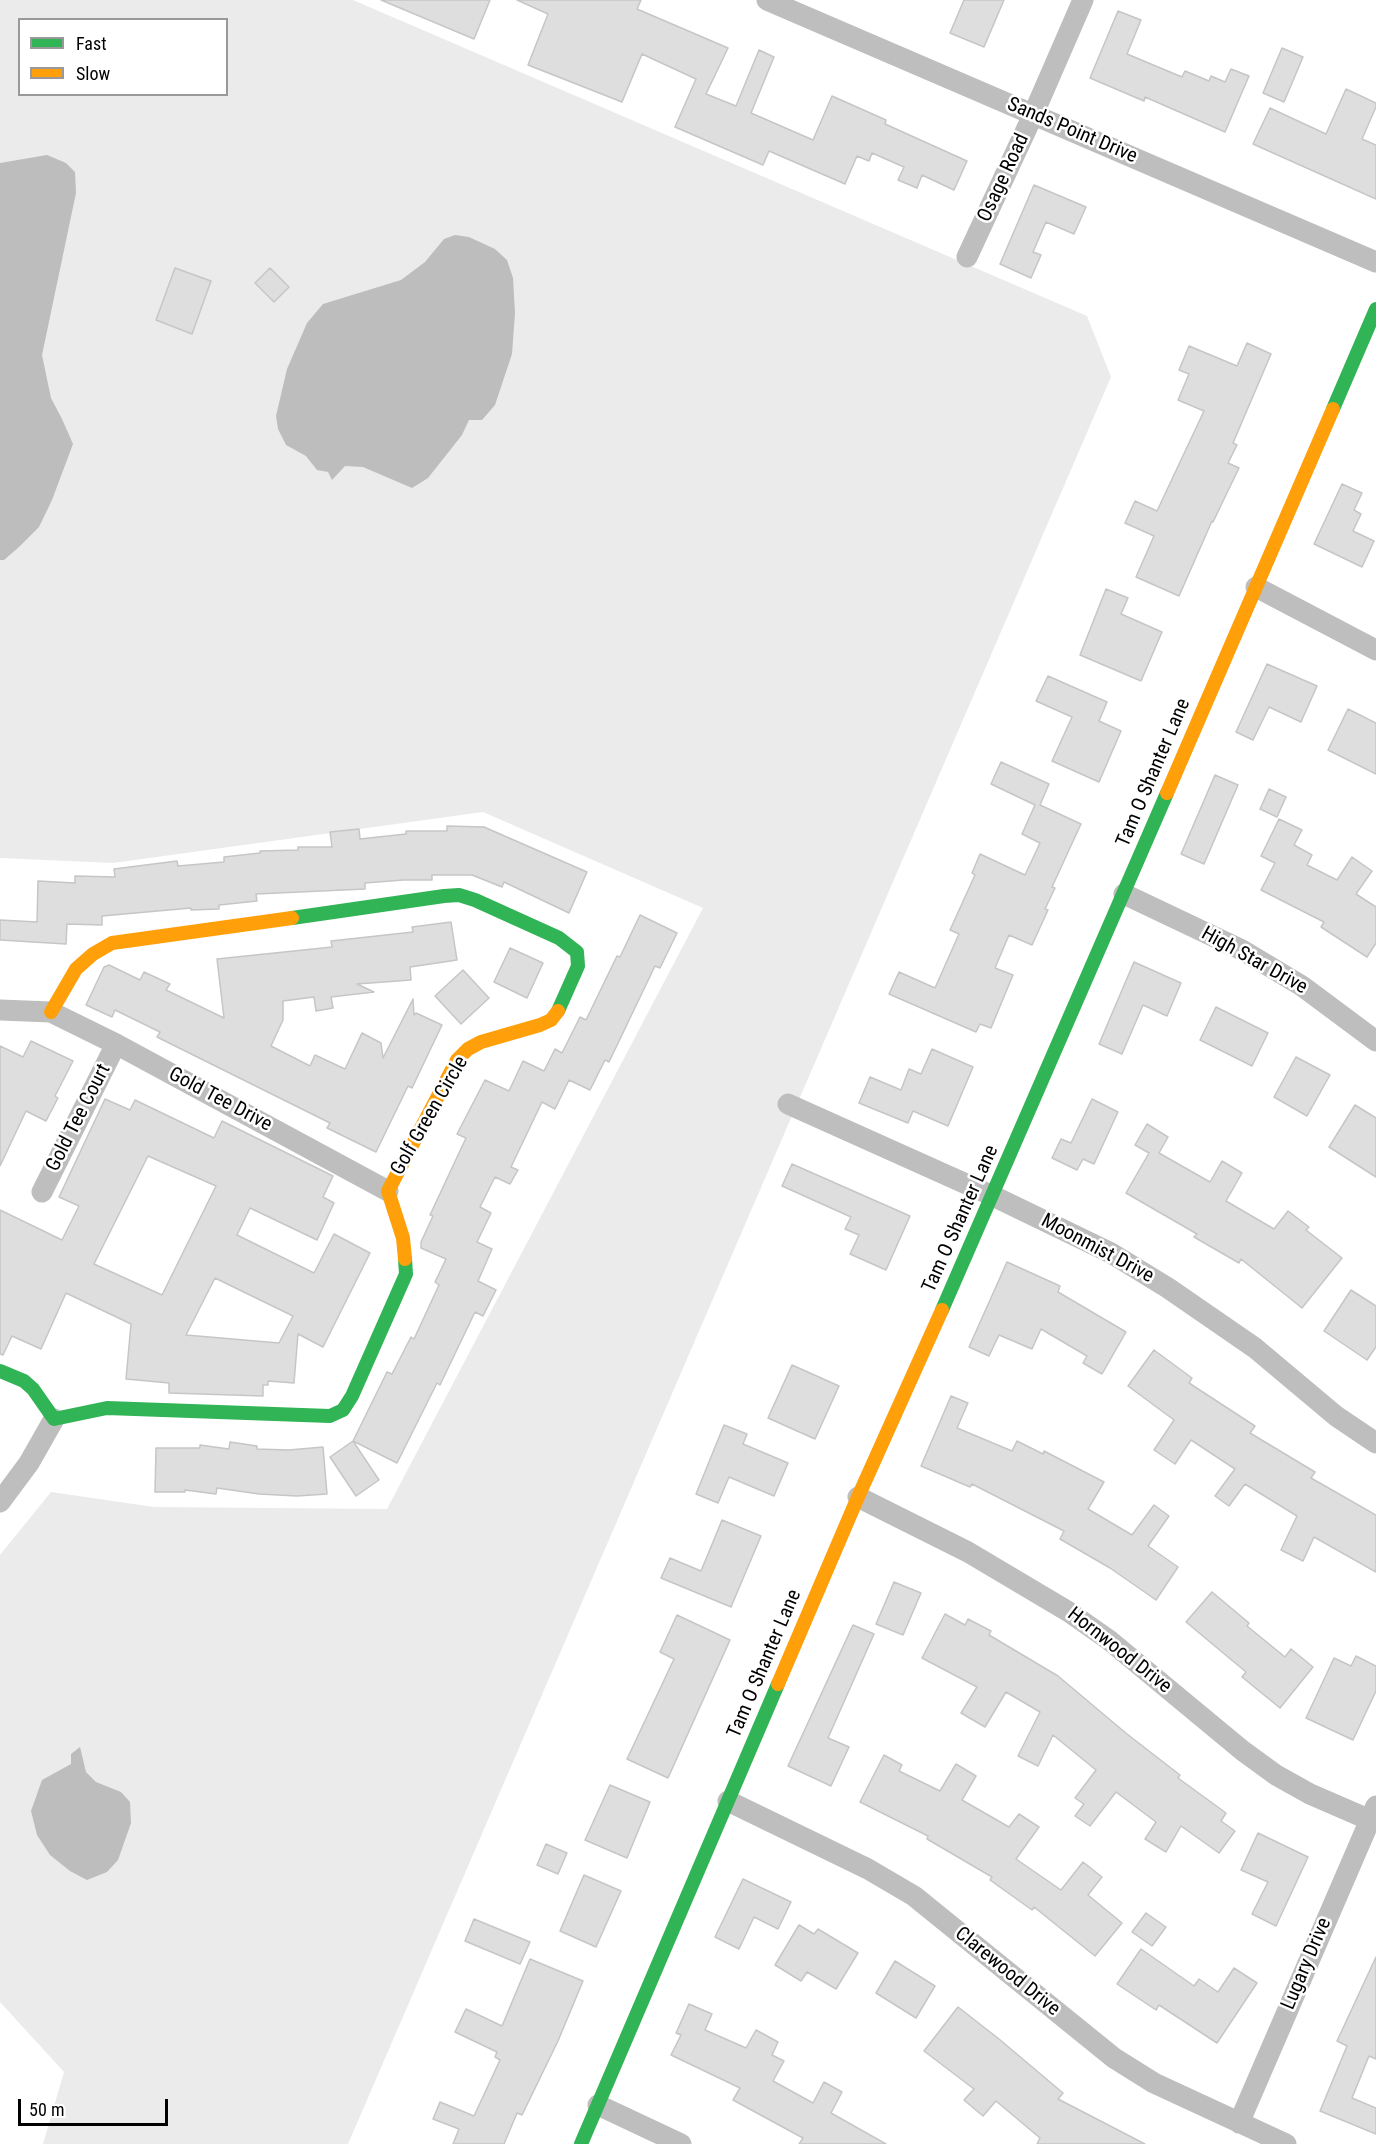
<!DOCTYPE html>
<style>
body{margin:0}
#map{position:relative;width:1376px;height:2144px;overflow:hidden;background:#fff;font-family:"Roboto Condensed",sans-serif}
canvas{display:block}
.legend{position:absolute;left:18px;top:18px;width:210px;height:78px;box-sizing:border-box;background:#fff;border:2px solid #999;margin:0;padding:8px 10px;list-style:none;font-size:18px;color:#000}
.legend li{display:flex;align-items:center;gap:12px;height:30px}
.legend b{width:30px;border:2px solid #999}
.scale{position:absolute;left:18px;top:2099px;width:150px;height:27px;box-sizing:border-box;border:3px solid #000;border-top:0;padding-left:8px;font-size:18px;line-height:21px;white-space:nowrap;color:#000;-webkit-text-stroke:4px #fff;paint-order:stroke}
</style>
<div id="map">
<canvas width="1376" height="2144"></canvas>
<ul class="legend">
<li><b style="height:8px;background:#30b455"></b>Fast</li>
<li><b style="height:8px;background:#ff9f0a"></b>Slow</li>
</ul>
<div class="scale">50 m</div>
</div>
<script>
const context = document.querySelector('canvas').getContext('2d');
context.lineJoin = 'round';
function fill(path, color) { context.fillStyle = color; context.fill(path, 'evenodd'); }
const poly = rows => new Path2D(rows.map(r => 'M' + r).join(''));
function trace(path, color, width, dash) { context.strokeStyle = color; context.lineWidth = width; context.lineCap = dash ? 'butt' : 'round'; context.setLineDash(dash || []); context.stroke(path); }
function drawText(font, color, halo, rows, align = 'center') {
  context.font = font + ' "Roboto Condensed",sans-serif'; context.lineWidth = 5; context.setLineDash([]); context.textBaseline = 'middle'; context.strokeStyle = halo; context.fillStyle = color; for (const [text, x, y, turn = 0] of rows) {
    context.save(); context.translate(x, y); context.rotate((+turn || 0) * Math.PI / 180); context.textAlign = isNaN(turn) ? turn : align; if (halo) context.strokeText(text, 0, 0); context.fillText(text, 0, 0); context.restore();
  }
}
fill(poly([
 [0,0,353,0,1087,316,1111,377,348,2144,43,2144,64,2072,0,2002,0,1555,51,1492,154,1507,387,1509,703,908,483,812,113,863,0,858],
 [20,20,226,20,226,94,20,94]
]), '#ebebeb');
fill(poly([
 [47,155,66,163,75,172,76,193,42,355,51,398,62,419,73,444,52,500,39,527,19,547,4,560,0,560,0,163],
 [455,235,469,237,495,249,507,260,513,278,515,313,512,354,495,405,482,420,469,420,462,435,428,478,412,488,363,467,345,466,332,480,328,472,317,470,306,456,286,445,278,429,276,416,287,369,307,323,323,304,401,280,425,262,444,239],
 [80,1747,86,1772,96,1782,121,1792,130,1802,131,1823,118,1860,107,1872,87,1880,70,1871,50,1855,37,1835,31,1811,42,1780,71,1764,71,1754]
]), '#bdbdbd');
const building = poly([
 [381,0,490,0,474,39,381,0],
 [517,0,641,0,637,9,728,48,706,94,736,106,759,50,774,57,751,113,813,140,832,96,886,120,885,124,967,161,954,190,922,175,917,188,898,180,904,167,872,153,869,161,857,156,845,184,769,151,763,165,675,127,696,79,642,54,622,102,528,65,548,14,517,0],
 [964,0,1004,0,984,47,950,33,964,0],
 [1118,11,1141,20,1127,54,1182,77,1185,71,1209,81,1211,76,1225,82,1231,69,1249,76,1225,132,1145,97,1144,101,1090,78,1118,11],
 [1282,48,1303,57,1284,102,1263,93,1282,48],
 [1346,89,1376,103,1376,107,1362,139,1376,145,1376,199,1253,144,1270,108,1326,134,1346,89],
 [1034,185,1086,207,1074,234,1046,222,1033,252,1041,255,1031,278,1000,264,1034,185],
 [175,268,211,281,192,334,156,320,175,268],
 [270,268,289,287,274,302,255,283,270,268],
 [1247,343,1271,354,1233,443,1237,445,1228,463,1239,468,1213,522,1212,521,1179,596,1136,577,1154,536,1125,523,1135,501,1157,511,1204,411,1178,400,1189,374,1179,370,1189,346,1237,366,1247,343],
 [1342,484,1362,493,1354,510,1361,514,1353,531,1374,541,1362,567,1314,544,1342,484],
 [1106,589,1128,598,1121,614,1162,632,1141,681,1080,655,1106,589],
 [1267,664,1317,686,1301,722,1269,707,1253,740,1236,732,1267,664],
 [1048,676,1107,702,1099,721,1121,731,1099,782,1052,761,1072,717,1036,701,1048,676],
 [1348,709,1376,723,1376,774,1328,750,1348,709],
 [1001,762,1049,784,1040,805,1081,824,1052,887,1055,888,1045,909,1048,910,1032,945,1009,935,995,968,1013,975,991,1028,980,1024,976,1032,889,994,899,972,935,988,959,934,950,930,975,875,972,873,980,854,1025,875,1040,843,1022,834,1035,805,991,784,1001,762],
 [1215,775,1238,785,1204,864,1181,854,1215,775],
 [1269,789,1286,797,1277,817,1260,809,1269,789],
 [1279,819,1302,830,1294,845,1312,855,1307,865,1337,880,1352,857,1372,871,1356,894,1376,907,1376,943,1367,957,1321,927,1324,922,1261,890,1275,863,1261,856,1279,819],
 [447,826,484,827,587,872,569,913,504,882,502,887,472,875,432,875,432,880,403,880,365,883,365,889,256,894,257,901,219,905,219,909,191,910,191,908,102,916,102,925,67,924,66,944,0,940,0,920,37,922,38,881,75,883,75,876,115,877,114,869,177,861,178,866,224,862,224,857,260,853,260,851,298,850,298,847,332,847,330,832,359,829,360,839,406,834,406,831,447,831,447,826],
 [640,915,677,933,660,968,655,966,609,1062,605,1060,590,1090,569,1080,555,1109,542,1102,511,1167,518,1170,510,1184,495,1177,480,1207,491,1213,477,1242,492,1249,478,1281,496,1290,483,1316,475,1312,440,1385,437,1383,397,1463,353,1441,387,1372,392,1374,411,1337,414,1339,439,1285,435,1282,446,1259,421,1248,421,1242,433,1216,430,1215,466,1138,457,1134,485,1080,509,1091,523,1061,544,1071,555,1049,562,1053,580,1017,586,1020,617,956,620,957,640,915],
 [451,922,457,960,410,967,411,980,357,984,374,992,331,997,333,1008,316,1011,314,997,283,1001,283,1020,271,1046,310,1066,315,1055,345,1069,362,1033,381,1043,383,1058,413,999,414,1015,416,1013,442,1025,412,1088,408,1086,376,1152,327,1128,330,1123,157,1037,160,1032,115,1010,112,1017,86,1005,104,967,109,965,140,980,144,972,170,984,166,990,224,1018,217,959,332,947,331,941,413,932,412,927,451,922],
 [510,948,543,963,527,998,494,982,510,948],
 [1134,962,1181,983,1167,1016,1143,1005,1122,1054,1099,1044,1134,962],
 [463,970,489,998,461,1024,435,996,463,970],
 [1216,1007,1268,1033,1252,1066,1200,1040,1216,1007],
 [31,1041,73,1061,55,1096,58,1098,46,1121,26,1111,0,1166,0,1046,23,1057,31,1041],
 [932,1049,973,1067,948,1126,913,1111,908,1123,859,1103,870,1077,901,1090,909,1069,921,1074,932,1049],
 [1296,1057,1330,1075,1307,1116,1274,1097,1296,1057],
 [105,1099,130,1110,135,1100,214,1138,222,1121,333,1176,323,1197,334,1203,317,1240,250,1208,237,1235,314,1273,334,1234,370,1253,323,1347,298,1334,294,1383,268,1381,268,1385,263,1385,263,1396,169,1393,169,1383,126,1379,131,1324,66,1293,41,1349,12,1336,3,1355,0,1354,0,1210,62,1240,79,1206,59,1197,105,1099],
 [148,1156,216,1186,162,1295,94,1264,148,1156],
 [215,1278,293,1316,279,1343,186,1335,215,1278],
 [1092,1099,1118,1112,1094,1164,1083,1159,1077,1170,1052,1158,1061,1139,1071,1143,1092,1099],
 [1355,1105,1376,1118,1376,1177,1329,1147,1355,1105],
 [1147,1124,1168,1137,1159,1153,1210,1182,1222,1161,1242,1173,1226,1201,1274,1229,1288,1211,1309,1227,1306,1230,1342,1258,1302,1308,1241,1259,1239,1263,1194,1237,1197,1234,1126,1193,1149,1153,1135,1145,1147,1124],
 [792,1164,910,1216,886,1270,850,1254,859,1235,845,1229,851,1217,782,1186,792,1164],
 [1007,1262,1060,1286,1058,1292,1126,1332,1102,1374,1083,1363,1087,1356,1041,1329,1032,1349,999,1335,989,1356,969,1347,1007,1262],
 [1351,1290,1376,1306,1376,1347,1367,1360,1324,1331,1351,1290],
 [1154,1350,1192,1378,1189,1383,1255,1426,1250,1433,1315,1472,1311,1478,1376,1515,1376,1572,1314,1537,1303,1561,1281,1550,1297,1516,1245,1484,1229,1506,1215,1496,1235,1469,1191,1440,1175,1464,1154,1450,1174,1420,1128,1386,1154,1350],
 [792,1365,839,1386,815,1439,768,1418,792,1365],
 [951,1396,968,1403,957,1428,1012,1451,1017,1441,1043,1454,1044,1451,1104,1482,1088,1509,1132,1535,1154,1505,1169,1516,1148,1546,1178,1567,1156,1600,1110,1568,1060,1539,1064,1531,972,1484,970,1487,921,1466,951,1396],
 [724,1425,747,1434,743,1444,788,1463,774,1496,729,1477,718,1503,696,1494,724,1425],
 [353,1441,379,1480,356,1496,330,1457,353,1441],
 [230,1442,257,1446,257,1449,289,1450,323,1447,327,1494,297,1496,259,1494,217,1488,216,1494,185,1490,185,1492,155,1492,156,1448,200,1448,200,1445,229,1449,230,1442],
 [722,1520,761,1536,731,1607,661,1578,670,1558,701,1571,722,1520],
 [894,1582,921,1593,903,1635,876,1624,894,1582],
 [1212,1592,1249,1623,1247,1626,1285,1657,1291,1649,1313,1667,1280,1708,1242,1677,1246,1672,1186,1622,1212,1592],
 [945,1614,965,1625,968,1619,991,1631,989,1635,1058,1676,1127,1734,1180,1775,1178,1778,1226,1813,1221,1821,1235,1831,1219,1853,1181,1826,1166,1852,1145,1839,1156,1822,1116,1792,1090,1826,1075,1816,1084,1804,1075,1798,1096,1770,1053,1735,1038,1766,1018,1756,1040,1712,1006,1692,985,1727,961,1713,977,1687,922,1658,945,1614],
 [677,1615,730,1640,668,1778,627,1759,674,1659,660,1652,677,1615],
 [853,1625,874,1634,828,1738,849,1747,831,1786,788,1766,853,1625],
 [1356,1656,1376,1666,1376,1691,1353,1740,1306,1718,1334,1658,1351,1666,1356,1656],
 [884,1755,902,1765,899,1771,940,1791,956,1764,976,1776,962,1800,1009,1827,1019,1814,1039,1827,1016,1859,1061,1890,1083,1862,1102,1877,1088,1895,1122,1923,1095,1956,1034,1907,1032,1910,990,1880,992,1877,927,1839,928,1836,860,1802,884,1755],
 [610,1785,650,1802,627,1858,585,1840,610,1785],
 [1258,1833,1308,1857,1276,1926,1252,1914,1268,1882,1241,1870,1258,1833],
 [546,1844,567,1853,558,1874,537,1865,546,1844],
 [584,1875,621,1891,596,1947,560,1931,584,1875],
 [743,1879,791,1902,778,1929,754,1917,739,1949,715,1937,743,1879],
 [1146,1913,1166,1927,1152,1946,1132,1932,1146,1913],
 [474,1919,530,1942,520,1964,465,1941,474,1919],
 [799,1925,814,1934,818,1929,858,1953,836,1989,807,1972,801,1981,775,1965,799,1925],
 [1141,1949,1194,1986,1199,1979,1218,1992,1234,1968,1257,1983,1217,2043,1159,2005,1156,2010,1117,1984,1141,1949],
 [1376,1957,1376,2059,1369,2056,1352,2098,1376,2108,1376,2134,1320,2111,1347,2046,1337,2041,1376,1957],
 [530,1959,583,1981,558,2041,522,2115,517,2113,504,2144,453,2144,459,2129,433,2119,440,2102,474,2116,500,2060,495,2057,497,2052,455,2032,466,2009,502,2026,530,1959],
 [895,1961,935,1986,916,2018,876,1993,895,1961],
 [689,2004,712,2014,705,2030,746,2048,756,2030,778,2042,772,2055,784,2061,773,2081,813,2103,824,2082,842,2092,831,2113,886,2144,799,2144,803,2138,733,2100,740,2088,671,2055,681,2035,676,2033,689,2004],
 [958,2007,999,2039,1063,2093,1058,2099,1145,2144,1037,2144,1040,2138,996,2101,983,2116,964,2100,974,2089,924,2051,958,2007]
]);
fill(building, '#dedede');
trace(building, '#c6c6c6', 1.5);
trace(poly([
 [767,0,1376,262],
 [967,257,1033,115,1083,0],
 [1256,587,1376,650],
 [1124,894,1242,950,1302,986,1376,1041],
 [0,1010,51,1012,116,1044,388,1191],
 [788,1104,993,1196,1111,1253,1168,1288,1255,1348,1336,1416,1376,1443],
 [42,1192,116,1044],
 [858,1497,968,1552,1069,1612,1109,1640,1243,1751,1276,1775,1310,1794,1370,1820],
 [0,1502,29,1463,54,1419],
 [728,1801,868,1869,914,1896,1114,2058,1154,2083,1286,2144],
 [598,2105,681,2144],
 [1239,2123,1376,1806]
]), '#bebebe', 21);
trace(poly([
 [1333,409,1376,309],
 [292,918,444,896,459,895,475,900,559,938,577,952,578,966,558,1011],
 [942,1310,1167,793],
 [0,1371,24,1381,33,1389,54,1419,107,1408,330,1416,343,1410,352,1396,406,1274,405,1259],
 [581,2144,778,1684]
]), '#30b455', 14);
trace(poly([
 [1167,793,1333,409],
 [51,1012,76,969,93,954,112,943,292,918],
 [405,1259,403,1238,388,1191,457,1060,468,1049,481,1042,540,1025,551,1020,558,1011],
 [778,1684,858,1497,942,1310]
]), '#ff9f0a', 14);
drawText('20px', '#000', '#fff', [
 ["Sands Point Drive",1072,131,23],
 ["Osage Road",1004,178,-65],
 ["Tam O Shanter Lane",1154,773,-67],
 ["High Star Drive",1254,961,29],
 ["Gold Tee Drive",220,1100,28],
 ["Golf Green Circle",430,1116,-60],
 ["Gold Tee Court",79,1118,-63],
 ["Tam O Shanter Lane",961,1219,-66],
 ["Moonmist Drive",1097,1249,28],
 ["Hornwood Drive",1119,1651,38],
 ["Tam O Shanter Lane",765,1664,-67],
 ["Lugary Drive",1307,1964,-67],
 ["Clarewood Drive",1007,1972,39]
]);
</script>
